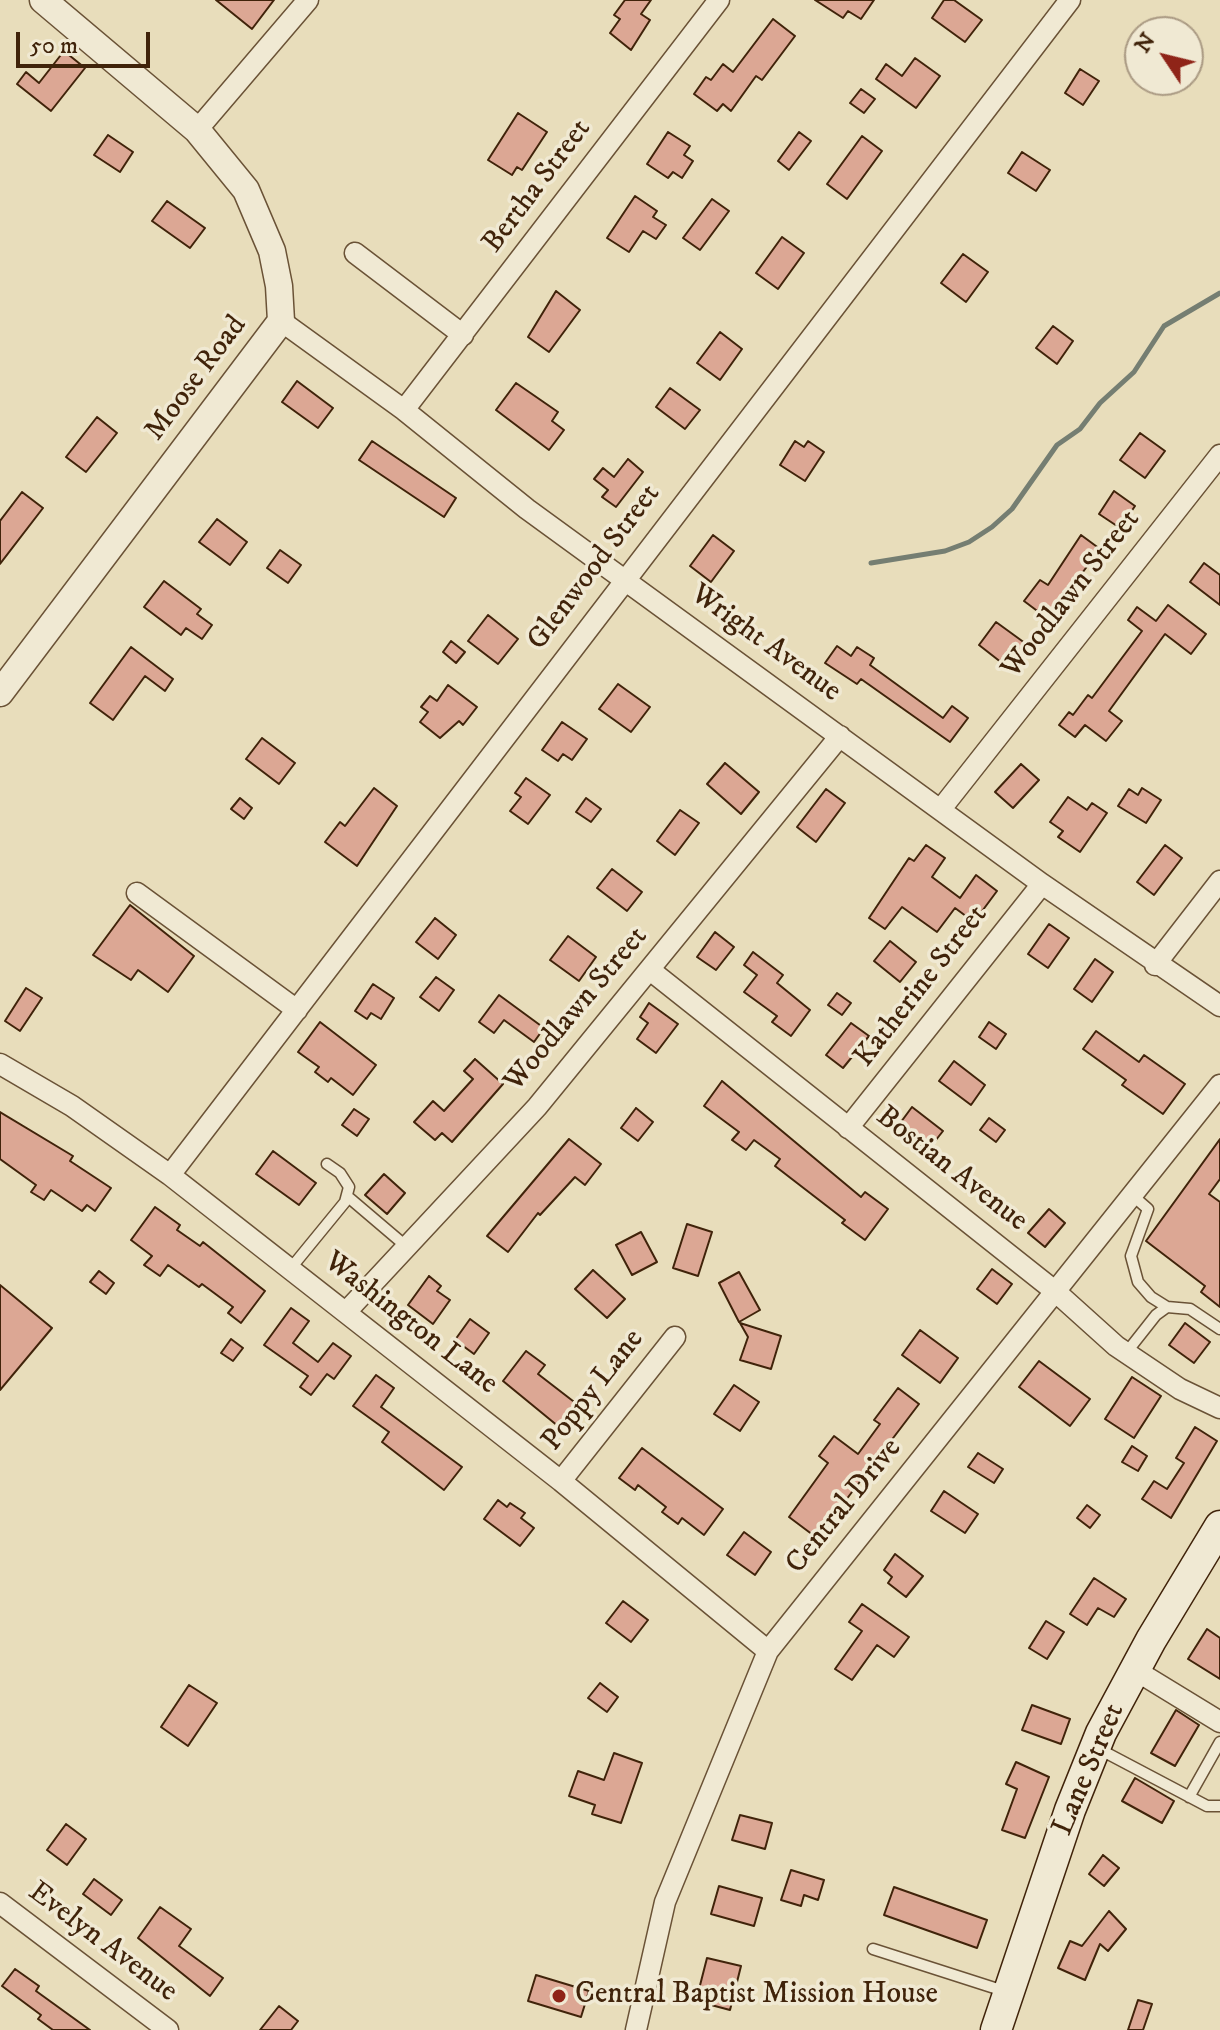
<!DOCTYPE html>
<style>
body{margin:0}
#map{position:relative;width:1220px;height:2030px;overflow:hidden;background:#e8ddbb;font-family:"IM FELL DW Pica",serif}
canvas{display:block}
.north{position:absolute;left:1124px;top:16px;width:80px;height:80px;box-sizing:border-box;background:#f0e9d3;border:2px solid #aa9a83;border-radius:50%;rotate:305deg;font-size:22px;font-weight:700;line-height:32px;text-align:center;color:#40230a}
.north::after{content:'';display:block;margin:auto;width:28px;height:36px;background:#8f2418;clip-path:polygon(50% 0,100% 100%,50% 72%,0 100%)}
.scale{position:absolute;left:16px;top:32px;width:134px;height:36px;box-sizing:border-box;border:4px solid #40230a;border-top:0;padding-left:10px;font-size:24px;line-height:28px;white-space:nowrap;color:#40230a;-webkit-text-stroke:6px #f0e9d3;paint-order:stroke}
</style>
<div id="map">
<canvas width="1220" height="2030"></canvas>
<div class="north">N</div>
<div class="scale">50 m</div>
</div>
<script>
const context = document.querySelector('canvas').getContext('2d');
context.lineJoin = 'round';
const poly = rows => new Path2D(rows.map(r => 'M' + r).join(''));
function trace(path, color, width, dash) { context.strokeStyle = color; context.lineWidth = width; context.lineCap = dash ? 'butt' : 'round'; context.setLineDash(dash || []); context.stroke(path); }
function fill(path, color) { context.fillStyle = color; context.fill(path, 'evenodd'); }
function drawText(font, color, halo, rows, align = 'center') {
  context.font = font + ' "IM FELL DW Pica",serif'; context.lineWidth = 7; context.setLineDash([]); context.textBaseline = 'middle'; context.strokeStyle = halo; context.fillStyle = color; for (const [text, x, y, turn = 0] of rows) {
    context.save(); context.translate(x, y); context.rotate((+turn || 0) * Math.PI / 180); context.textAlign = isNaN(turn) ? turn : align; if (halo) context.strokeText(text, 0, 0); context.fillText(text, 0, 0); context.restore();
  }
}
trace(poly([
 [871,563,945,551,969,542,992,527,1012,509,1057,445,1080,429,1100,403,1134,372,1164,326,1220,293]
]), '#757e72', 5);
const building = poly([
 [216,0,274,0,252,29,216,0],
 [625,0,651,0,641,14,650,20,631,50,610,33,620,19,614,15,625,0],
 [815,0,874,0,861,19,848,11,843,18,815,0],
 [944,0,954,0,982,20,965,42,932,18,944,0],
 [773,19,795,36,762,80,756,76,731,111,723,104,717,111,694,94,706,77,711,80,723,64,733,72,773,19],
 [64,51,85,68,51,111,17,84,26,72,39,83,64,51],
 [915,58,940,76,916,108,876,79,886,64,902,76,915,58],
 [1080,69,1099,81,1083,105,1065,93,1080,69],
 [861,89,875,99,864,113,850,103,861,89],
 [518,113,547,132,522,170,517,167,512,175,488,160,518,113],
 [668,132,690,146,684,155,693,161,682,178,673,172,668,178,647,164,668,132],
 [799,132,811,141,789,170,778,161,799,132],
 [108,135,133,152,120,172,94,155,108,135],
 [862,136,882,151,847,199,827,184,862,136],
 [1022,152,1050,170,1036,191,1008,173,1022,152],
 [635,196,657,211,653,217,666,225,656,239,643,231,629,252,607,238,635,196],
 [712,199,729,211,700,250,683,238,712,199],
 [167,201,205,228,190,248,152,221,167,201],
 [782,237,804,253,778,289,756,273,782,237],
 [963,254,988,272,966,302,941,283,963,254],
 [556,291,580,310,549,352,528,337,556,291],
 [1053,326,1073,341,1057,364,1036,348,1053,326],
 [720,332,742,349,720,380,697,363,720,332],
 [297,381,333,408,318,428,282,402,297,381],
 [516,383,558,412,552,421,564,430,549,450,496,410,516,383],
 [670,388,700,410,685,429,656,407,670,388],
 [97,417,117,433,86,472,66,457,97,417],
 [1140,433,1165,451,1145,478,1120,460,1140,433],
 [372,441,456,498,444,517,359,460,372,441],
 [795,441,804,447,808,441,824,452,805,481,780,465,795,441],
 [628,459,643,472,616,507,602,497,608,490,594,479,603,468,614,477,628,459],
 [1114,491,1135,506,1120,528,1099,514,1114,491],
 [22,492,43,508,0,564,0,521,22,492],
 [217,519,247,542,230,565,199,542,217,519],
 [713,535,734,551,711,582,690,566,713,535],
 [1081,535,1100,549,1048,619,1024,601,1040,580,1048,585,1081,535],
 [280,550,301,565,288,583,267,568,280,550],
 [1204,563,1220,575,1220,605,1190,582,1204,563],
 [164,581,201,609,197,614,212,625,202,639,186,628,181,635,144,607,164,581],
 [1168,605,1206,634,1191,654,1165,634,1109,711,1122,721,1106,741,1085,725,1075,737,1059,725,1069,712,1073,715,1088,695,1092,698,1142,631,1128,620,1137,607,1156,621,1168,605],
 [488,615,518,639,498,664,468,641,488,615],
 [996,622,1029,646,1011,670,979,645,996,622],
 [451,641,465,652,456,663,443,652,451,641],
 [837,646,851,656,857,647,874,658,870,665,943,718,952,706,968,718,950,742,861,679,857,684,825,663,837,646],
 [131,647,173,679,165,691,145,676,113,720,90,703,131,647],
 [618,684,650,707,631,732,599,709,618,684],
 [448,685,477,707,463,725,459,721,440,738,420,722,428,712,421,707,430,696,437,701,448,685],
 [562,722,587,739,572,760,563,754,558,761,542,750,562,722],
 [262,738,295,763,279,784,246,759,262,738],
 [725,763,759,792,741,814,707,784,725,763],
 [1021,764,1039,780,1013,808,995,792,1021,764],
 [526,778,550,795,528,824,510,811,521,797,515,793,526,778],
 [374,788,397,806,357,866,325,842,340,822,345,826,374,788],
 [1142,788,1161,800,1146,823,1118,806,1129,789,1138,795,1142,788],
 [826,789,845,803,816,842,797,827,826,789],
 [1068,797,1087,810,1092,803,1107,813,1080,852,1058,837,1063,831,1050,822,1068,797],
 [240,798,252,808,244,819,231,809,240,798],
 [586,798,601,809,591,822,576,812,586,798],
 [680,810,699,823,675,855,657,841,680,810],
 [926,845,945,858,932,877,960,898,976,875,997,891,974,922,955,908,937,932,902,907,885,929,869,918,909,858,914,861,926,845],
 [1165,845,1182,858,1154,895,1137,882,1165,845],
 [612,869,642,892,627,911,597,888,612,869],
 [130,905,194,956,168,992,138,970,131,980,93,955,130,905],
 [435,918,456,935,438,959,416,942,435,918],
 [1049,924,1069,938,1048,968,1028,954,1049,924],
 [715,932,734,947,716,970,697,957,715,932],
 [568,936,596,957,579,981,550,960,568,936],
 [890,941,916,962,900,982,874,961,890,941],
 [753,952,783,975,777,983,810,1010,791,1036,772,1022,777,1016,744,992,757,975,744,965,753,952],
 [1095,959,1113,972,1092,1002,1074,989,1095,959],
 [436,977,454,990,439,1011,420,997,436,977],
 [373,984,394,998,381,1019,371,1013,367,1019,355,1011,373,984],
 [26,988,42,998,20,1031,5,1021,26,988],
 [837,993,851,1003,842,1015,828,1005,837,993],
 [499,995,544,1028,534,1042,504,1020,494,1033,479,1022,499,995],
 [649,1003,678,1024,656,1053,637,1039,648,1023,640,1017,649,1003],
 [320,1022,376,1065,353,1095,331,1078,328,1082,315,1072,319,1067,298,1052,320,1022],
 [989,1022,1006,1034,996,1049,979,1037,989,1022],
 [851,1023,869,1036,843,1068,826,1055,851,1023],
 [1096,1031,1139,1062,1144,1055,1185,1084,1163,1114,1122,1085,1126,1080,1083,1049,1096,1031],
 [475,1059,503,1084,452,1142,442,1133,435,1140,414,1122,433,1101,444,1111,473,1079,464,1071,475,1059],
 [954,1061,985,1085,971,1105,939,1081,954,1061],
 [722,1081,861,1197,865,1192,888,1209,865,1240,842,1223,845,1220,775,1166,780,1159,754,1140,746,1150,732,1140,739,1132,704,1106,722,1081],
 [912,1107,943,1131,928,1150,898,1126,912,1107],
 [636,1108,653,1122,638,1141,621,1128,636,1108],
 [354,1109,369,1119,357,1136,342,1125,354,1109],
 [0,1112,73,1156,70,1161,111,1188,95,1211,87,1205,82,1211,51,1190,44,1200,31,1192,36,1185,0,1159,0,1112],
 [989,1118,1005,1130,996,1142,980,1130,989,1118],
 [569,1139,601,1164,585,1185,575,1177,540,1215,538,1213,508,1252,487,1236,569,1139],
 [1220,1139,1220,1179,1209,1194,1220,1202,1220,1307,1201,1292,1205,1286,1146,1241,1220,1139],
 [273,1151,316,1183,299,1205,256,1174,273,1151],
 [384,1174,405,1193,387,1214,365,1195,384,1174],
 [155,1207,180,1225,177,1230,200,1246,203,1242,265,1291,241,1323,228,1313,233,1307,202,1284,199,1287,168,1265,160,1276,144,1265,152,1256,131,1240,155,1207],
 [1049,1209,1065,1223,1045,1247,1028,1233,1049,1209],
 [687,1224,712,1232,698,1276,673,1268,687,1224],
 [641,1232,657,1262,632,1275,616,1245,641,1232],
 [992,1269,1012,1284,997,1304,977,1289,992,1269],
 [593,1270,625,1299,607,1318,575,1289,593,1270],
 [99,1271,114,1283,106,1294,90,1282,99,1271],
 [739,1272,760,1310,739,1322,719,1283,739,1272],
 [429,1276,441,1286,437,1291,450,1300,433,1324,408,1305,429,1276],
 [0,1285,52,1328,0,1390,0,1285],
 [291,1308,309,1321,293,1343,318,1362,333,1343,351,1356,334,1379,327,1374,311,1395,300,1387,308,1376,264,1345,291,1308],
 [470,1319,489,1333,474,1354,455,1340,470,1319],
 [740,1323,781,1336,771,1369,740,1360,748,1337,740,1323],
 [1185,1323,1210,1342,1194,1363,1169,1345,1185,1323],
 [920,1330,958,1358,940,1383,902,1355,920,1330],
 [231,1339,243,1348,233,1361,221,1353,231,1339],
 [526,1351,545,1365,538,1374,582,1408,564,1431,503,1381,526,1351],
 [1039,1361,1090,1399,1070,1426,1019,1387,1039,1361],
 [376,1375,394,1388,381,1407,462,1467,444,1490,382,1442,389,1432,353,1406,376,1375],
 [1132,1377,1161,1396,1134,1438,1105,1419,1132,1377],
 [734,1385,759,1402,740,1431,714,1414,734,1385],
 [898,1388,919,1404,817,1538,789,1517,828,1463,819,1456,834,1436,858,1454,880,1424,874,1420,898,1388],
 [1195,1427,1217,1441,1171,1518,1142,1499,1154,1481,1167,1489,1184,1463,1176,1458,1195,1427],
 [1132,1446,1147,1456,1138,1471,1122,1462,1132,1446],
 [642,1448,723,1509,704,1535,682,1518,678,1524,662,1512,666,1507,638,1485,635,1490,619,1478,642,1448],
 [978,1453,1003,1469,994,1483,968,1467,978,1453],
 [944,1491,978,1514,965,1533,931,1511,944,1491],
 [498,1500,507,1507,510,1503,525,1513,521,1518,534,1528,520,1546,484,1519,498,1500],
 [1087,1505,1100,1515,1090,1528,1077,1518,1087,1505],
 [744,1532,771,1552,755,1575,727,1555,744,1532],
 [895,1554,923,1576,906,1597,888,1583,892,1577,884,1570,895,1554],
 [1094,1578,1126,1599,1114,1617,1098,1608,1087,1625,1070,1614,1094,1578],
 [623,1601,648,1620,631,1642,606,1623,623,1601],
 [862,1604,909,1637,894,1657,877,1645,852,1680,835,1669,862,1631,849,1622,862,1604],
 [1046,1621,1064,1632,1047,1659,1029,1648,1046,1621],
 [1207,1629,1220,1638,1220,1679,1188,1659,1207,1629],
 [600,1683,618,1697,607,1712,588,1698,600,1683],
 [189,1685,217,1703,188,1746,161,1727,189,1685],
 [1032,1705,1070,1719,1061,1744,1022,1730,1032,1705],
 [1176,1710,1199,1725,1175,1766,1151,1753,1176,1710],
 [614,1753,642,1763,621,1823,592,1814,595,1805,569,1796,578,1771,604,1780,614,1753],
 [1016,1762,1049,1777,1025,1838,1002,1830,1017,1789,1006,1784,1016,1762],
 [1135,1778,1174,1801,1162,1823,1122,1801,1135,1778],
 [740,1815,772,1823,765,1849,732,1840,740,1815],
 [66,1824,86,1839,67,1865,47,1850,66,1824],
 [1103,1855,1119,1868,1104,1886,1089,1874,1103,1855],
 [791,1870,824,1880,818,1900,804,1895,801,1906,781,1900,791,1870],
 [94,1879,122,1900,111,1915,83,1894,94,1879],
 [719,1886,762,1898,754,1926,711,1914,719,1886],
 [894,1887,987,1920,977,1948,884,1915,894,1887],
 [160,1907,191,1929,179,1946,223,1978,210,1996,138,1938,160,1907],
 [1109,1911,1126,1929,1108,1951,1100,1944,1085,1980,1058,1968,1070,1941,1082,1946,1109,1911],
 [707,1958,741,1966,730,2010,696,2001,707,1958],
 [15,1969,39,1986,36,1991,90,2030,53,2030,38,2019,41,2015,2,1986,15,1969],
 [536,1975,589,1991,581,2017,528,2001,536,1975],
 [1138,2000,1152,2004,1143,2030,1128,2030,1138,2000],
 [279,2006,298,2021,291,2030,260,2030,279,2006]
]);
fill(building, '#dca794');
trace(building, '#40230a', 2);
const service = poly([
 [1132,1195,1148,1209,1131,1256,1138,1282,1151,1297,1167,1307],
 [347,1196,407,1247],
 [291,1268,345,1202,349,1187,340,1173,327,1164],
 [1126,1353,1156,1315,1167,1307,1190,1309,1220,1329],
 [1097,1748,1207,1806,1220,1806],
 [1189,1797,1220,1742],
 [873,1949,1007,1992]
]);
const minor = poly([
 [197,130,308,0],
 [355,253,463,335],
 [281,321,404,410,527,509,1042,884,1220,1006],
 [404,410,719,0],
 [941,809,1220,455],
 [137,893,297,1010],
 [1155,965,1220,881],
 [650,970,1056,1292,1116,1346,1180,1389,1220,1408],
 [0,1064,72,1106,170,1175,561,1481,768,1651],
 [848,1128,1042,884],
 [170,1175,1070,0],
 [346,1312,537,1107,840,736],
 [561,1481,675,1337],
 [1135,1670,1220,1722],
 [0,1903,168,2030],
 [636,2030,665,1902,768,1651,1220,1085]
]);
const tertiary = poly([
 [0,693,281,321,279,286,272,251,246,190,197,130,43,0]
]);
const secondary = poly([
 [996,2030,1070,1810,1101,1733,1151,1640,1220,1526]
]);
trace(service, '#6a5236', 13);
trace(minor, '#6a5236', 23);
trace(tertiary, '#6a5236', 29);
trace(secondary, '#40230a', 33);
trace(service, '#f0e9d3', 10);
trace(minor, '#f0e9d3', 20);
trace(tertiary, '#f0e9d3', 26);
trace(secondary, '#f0e9d3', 30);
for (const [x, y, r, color] of [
 [559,1996,8,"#8f2418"]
]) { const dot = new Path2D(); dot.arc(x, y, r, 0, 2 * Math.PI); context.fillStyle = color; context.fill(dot); trace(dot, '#f0e9d3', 3); }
drawText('30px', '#40230a', '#f0e9d3', [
 ["Bertha Street",538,187,-53],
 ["Moose Road",197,379,-53],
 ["Glenwood Street",595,568,-53],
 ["Woodlawn Street",1072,595,-52],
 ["Wright Avenue",765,644,36],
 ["Katherine Street",922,987,-52],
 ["Woodlawn Street",577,1010,-50],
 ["Bostian Avenue",951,1170,38],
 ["Washington Lane",410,1324,38],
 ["Poppy Lane",594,1391,-52],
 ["Central Drive",845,1507,-51],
 ["Lane Street",1090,1770,-67],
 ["Evelyn Avenue",102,1943,37]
]);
drawText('30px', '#40230a', '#f0e9d3', [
 ["Central Baptist Mission House",575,1996]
], 'left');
</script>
